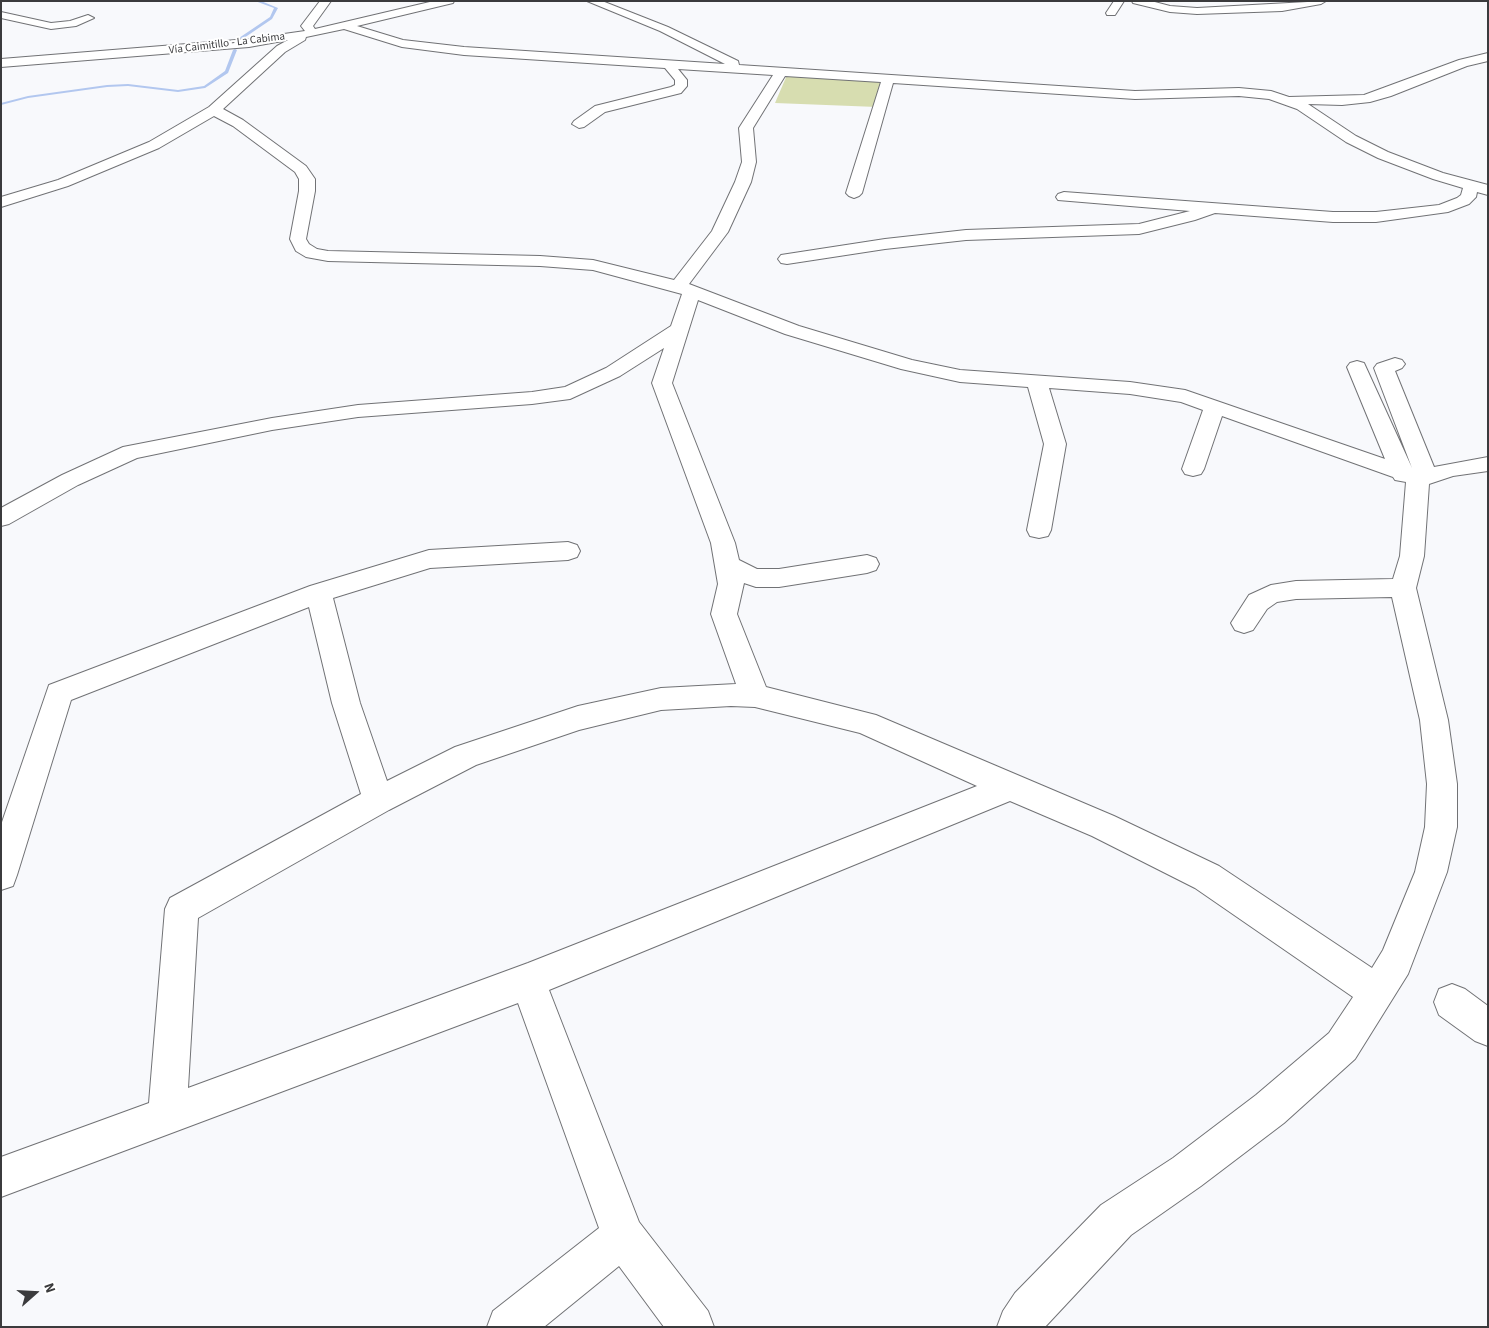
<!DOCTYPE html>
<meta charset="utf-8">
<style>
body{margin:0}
#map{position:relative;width:1489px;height:1328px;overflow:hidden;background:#f8f9fc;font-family:"Source Sans 3",sans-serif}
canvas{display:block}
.frame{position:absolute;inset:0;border:2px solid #3b3b3d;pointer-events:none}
.north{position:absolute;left:10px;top:1268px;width:50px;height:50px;-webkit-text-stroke:4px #fff;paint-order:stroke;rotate:71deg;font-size:14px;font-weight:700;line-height:20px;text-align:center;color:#3b3b3d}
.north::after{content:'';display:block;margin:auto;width:18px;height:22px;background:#3b3b3d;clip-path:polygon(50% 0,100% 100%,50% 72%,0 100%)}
</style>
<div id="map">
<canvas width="1489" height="1328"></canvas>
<div class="frame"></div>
<div class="north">N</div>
</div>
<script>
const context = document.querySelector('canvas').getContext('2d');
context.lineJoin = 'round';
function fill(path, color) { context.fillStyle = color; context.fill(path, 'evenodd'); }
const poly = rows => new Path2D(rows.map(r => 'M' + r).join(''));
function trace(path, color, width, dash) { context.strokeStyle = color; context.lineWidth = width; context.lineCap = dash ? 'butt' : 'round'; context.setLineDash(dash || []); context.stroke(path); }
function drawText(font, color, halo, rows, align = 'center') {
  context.font = font + ' "Source Sans 3",sans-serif'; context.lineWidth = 4; context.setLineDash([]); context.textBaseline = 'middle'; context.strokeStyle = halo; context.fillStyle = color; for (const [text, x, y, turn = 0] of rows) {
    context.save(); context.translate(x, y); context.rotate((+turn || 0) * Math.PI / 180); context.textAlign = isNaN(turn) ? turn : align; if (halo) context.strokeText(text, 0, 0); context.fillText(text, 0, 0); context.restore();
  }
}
fill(poly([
 [787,75,883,81,877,107,775,103]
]), '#d7ddb0');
fill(poly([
 [255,1,261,1,278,8,272,19,241,40,239,40,239,38,270,17,274,8,255,1],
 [235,49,237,50,228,73,205,88,178,92,128,86,107,87,28,98,1,105,1,103,28,96,107,85,128,84,178,90,204,86,225,71,233,50,235,49]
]), '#b2c7ef');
const minor = poly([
 [320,1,331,1,313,26,315,29,434,1,454,1,453,3,357,26,403,40,464,47,725,64,660,31,587,1,602,1,668,27,738,61,739,65,1135,91,1239,88,1271,91,1289,97,1364,95,1459,60,1488,53,1488,61,1467,66,1391,96,1370,102,1342,105,1308,104,1356,136,1388,152,1443,173,1488,185,1488,195,1477,192,1476,197,1469,204,1448,212,1376,222,1333,222,1215,213,1195,220,1139,234,966,240,885,249,787,264,781,263,778,259,781,255,885,239,966,230,1139,224,1190,211,1058,200,1056,197,1058,194,1064,192,1333,212,1376,212,1439,205,1457,198,1461,195,1463,188,1433,179,1378,158,1346,142,1297,109,1269,99,1239,96,1135,99,893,83,862,193,859,196,854,198,849,196,846,193,881,82,785,76,753,128,756,162,751,182,728,232,689,284,799,326,912,360,960,370,1130,382,1185,390,1385,459,1347,367,1350,363,1357,361,1364,363,1412,468,1374,368,1377,364,1395,358,1402,360,1405,364,1402,368,1395,371,1434,467,1488,457,1488,471,1453,476,1429,484,1424,556,1416,588,1448,720,1457,784,1457,827,1447,872,1408,974,1355,1059,1284,1123,1201,1186,1131,1235,1045,1327,997,1327,1003,1311,1015,1293,1101,1205,1173,1158,1256,1095,1329,1033,1353,997,1195,888,1092,836,1010,801,549,990,639,1222,708,1311,714,1327,664,1327,619,1266,544,1327,487,1327,493,1311,599,1228,518,1003,1,1197,1,1157,149,1103,165,909,170,898,361,794,332,703,309,607,71,700,17,875,13,886,1,890,1,825,49,685,310,586,429,550,568,542,577,545,580,551,577,557,568,560,430,568,333,598,360,703,387,781,455,747,578,706,661,688,736,684,711,614,718,584,711,543,652,383,664,348,620,376,570,399,532,404,358,417,272,430,137,458,78,485,9,524,1,526,1,508,62,475,123,447,272,418,358,405,532,392,565,387,606,368,671,326,682,294,593,270,540,266,328,261,306,257,296,251,290,239,299,191,299,179,295,172,233,126,214,116,159,148,68,186,1,207,1,197,58,180,149,142,209,107,277,46,288,40,249,47,1,67,1,59,249,39,305,31,301,26,320,1],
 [344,29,402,47,464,55,665,68,675,80,675,85,671,87,595,106,574,121,572,124,579,128,584,127,605,112,681,93,687,86,687,80,678,69,773,75,739,128,742,162,735,182,712,231,674,280,593,260,540,256,328,251,317,249,309,244,306,239,315,191,315,179,306,166,243,120,223,109,285,52,305,40,306,37,344,29],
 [698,300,785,334,901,369,960,382,1028,387,1044,444,1027,530,1030,536,1039,538,1048,536,1051,530,1066,444,1049,388,1130,394,1181,402,1203,410,1182,469,1185,474,1193,476,1201,474,1204,469,1222,416,1393,477,1395,480,1406,482,1400,556,1393,579,1296,581,1271,585,1249,595,1231,623,1235,630,1244,633,1253,630,1267,609,1277,602,1296,599,1392,597,1420,720,1427,784,1425,827,1415,872,1383,950,1372,968,1219,866,1114,816,876,715,766,687,737,614,744,583,756,587,779,587,867,573,876,570,879,564,876,558,867,555,779,569,757,569,739,560,735,543,672,383,698,300],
 [731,706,755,707,860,733,977,786,528,963,188,1088,198,918,389,810,476,765,579,730,661,710,731,706],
 [1114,1,1124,1,1115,15,1107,15,1106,13,1114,1],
 [1132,1,1151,1,1170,6,1197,8,1326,1,1321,4,1282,11,1197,14,1170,12,1133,3,1132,1],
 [1,12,51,23,70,21,88,15,94,18,76,26,51,29,1,18,1,12],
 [1452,984,1465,989,1488,1006,1488,1046,1475,1041,1439,1015,1434,1002,1439,989,1452,984]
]);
trace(minor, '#717275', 2);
fill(minor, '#fff');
drawText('11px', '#3b3b3d', '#fff', [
 ["Vía Caimitillo - La Cabima",227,44,-7]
]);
</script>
